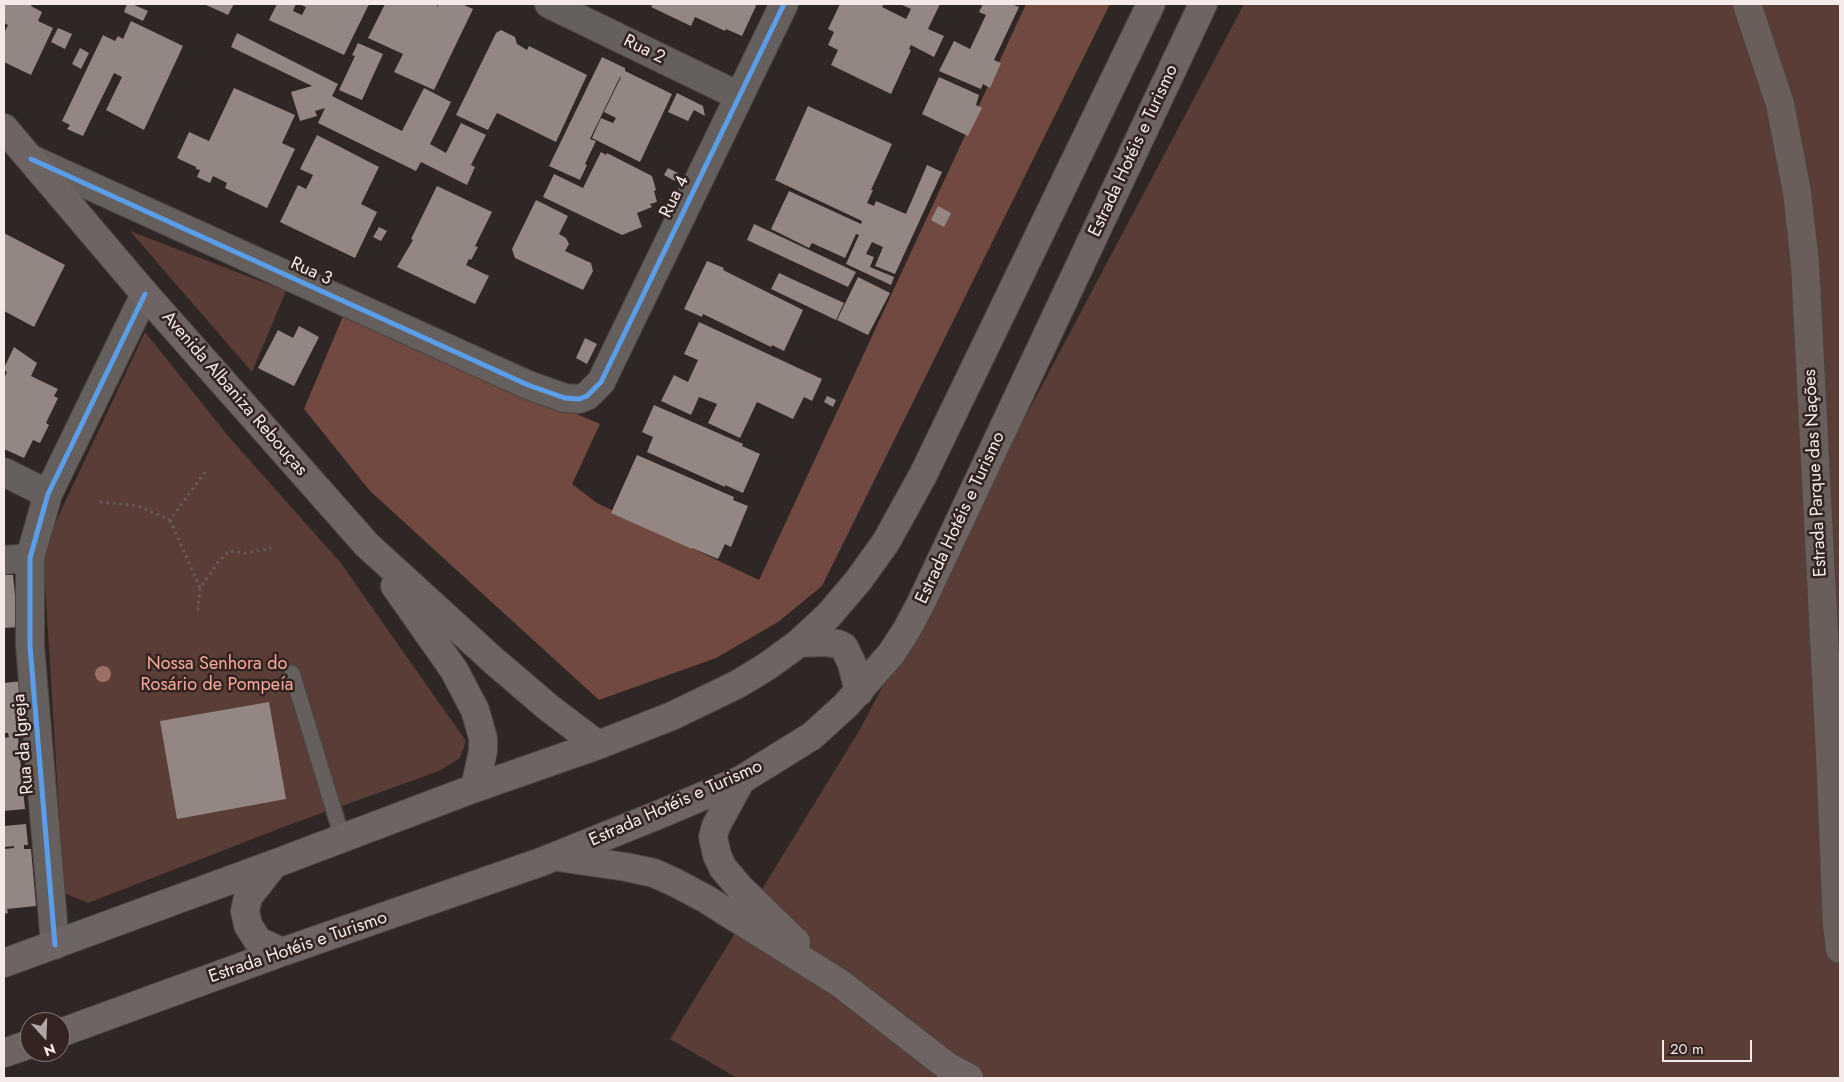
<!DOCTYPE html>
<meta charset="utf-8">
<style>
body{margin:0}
#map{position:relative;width:1844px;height:1082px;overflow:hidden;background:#2f2725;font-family:Jost,sans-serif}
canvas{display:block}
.frame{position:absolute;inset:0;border:5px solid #f5eae8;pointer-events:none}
.north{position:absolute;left:20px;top:1012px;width:50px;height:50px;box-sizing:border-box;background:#332421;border:1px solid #817371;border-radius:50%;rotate:160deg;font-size:14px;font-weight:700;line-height:20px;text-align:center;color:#f5eae8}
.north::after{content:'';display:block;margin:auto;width:18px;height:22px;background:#b0a6a4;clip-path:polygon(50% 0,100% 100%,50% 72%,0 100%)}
.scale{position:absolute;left:1662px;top:1040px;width:90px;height:22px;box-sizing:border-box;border:2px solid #f5eae8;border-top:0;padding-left:6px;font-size:15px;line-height:18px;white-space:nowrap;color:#f5eae8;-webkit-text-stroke:4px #332421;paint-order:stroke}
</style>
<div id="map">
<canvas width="1844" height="1082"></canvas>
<div class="frame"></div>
<div class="north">N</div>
<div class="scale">20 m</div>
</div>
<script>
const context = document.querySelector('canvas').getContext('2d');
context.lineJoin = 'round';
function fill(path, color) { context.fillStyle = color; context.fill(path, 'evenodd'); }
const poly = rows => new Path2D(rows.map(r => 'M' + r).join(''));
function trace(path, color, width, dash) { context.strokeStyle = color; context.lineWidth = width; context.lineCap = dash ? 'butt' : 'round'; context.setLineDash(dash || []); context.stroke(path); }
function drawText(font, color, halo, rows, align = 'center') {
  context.font = font + ' Jost,sans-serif'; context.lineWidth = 5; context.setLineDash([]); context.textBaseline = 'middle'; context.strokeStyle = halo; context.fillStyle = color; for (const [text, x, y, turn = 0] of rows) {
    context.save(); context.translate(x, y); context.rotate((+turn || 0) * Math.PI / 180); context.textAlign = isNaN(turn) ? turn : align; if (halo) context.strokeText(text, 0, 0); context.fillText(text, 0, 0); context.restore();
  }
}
fill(poly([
 [1244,4,1840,4,1840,1078,737,1078,670,1039,859,731],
 [130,231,286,291,252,372],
 [145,332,229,437,340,562,466,741,460,758,439,771,286,826,88,903,64,893,43,549]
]), '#5a3d36');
fill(poly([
 [1026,4,1110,4,822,586,778,622,716,658,599,700,370,491,304,409,344,314,600,424,572,484,597,503,759,580]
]), '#724940');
fill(poly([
 [4,4,32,4,31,6,42,12,38,21,53,28,31,75,4,62,4,33,8,25,4,23],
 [127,4,132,4,148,11,143,21,124,12],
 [204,4,234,4,228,15],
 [277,4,296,4,293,11,302,15,306,7,299,4,369,4,344,55,269,20],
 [385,4,437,4,437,7,439,4,462,4,473,9,434,90,394,72,403,54,368,38],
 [653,4,756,4,756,6,742,36,726,29,725,31,695,17,691,26,651,7],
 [840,4,884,4,882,7,906,19,911,9,900,4,940,4,928,29,944,36,934,57,911,45,909,49,911,50,891,94,831,65,838,50,828,45,834,32,828,29],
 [983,4,1011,4,1019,7,994,60,1001,63,990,88,983,84,981,89,939,71,954,41,970,49,986,15,979,12],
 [131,21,183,46,144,130,106,110,122,77,114,73,83,136,67,129,70,125,62,121,103,35,115,41,118,36,123,39],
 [58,28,72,34,65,49,51,42],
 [501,30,515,37,517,44,527,50,529,46,587,75,556,142,497,113,488,130,456,115,496,33],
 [237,33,338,84,332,96,402,131,424,88,451,102,430,144,446,153,461,123,486,135,471,165,475,167,467,185,421,162,416,171,318,123,325,108,315,111,317,116,300,121,291,92,312,86,231,47],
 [358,43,383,54,362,100,339,90,355,56,352,55],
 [80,48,89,53,81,69,72,64],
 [602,57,625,68,625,71,672,94,640,162,592,138,601,118,613,123,616,118,604,112,621,77,620,77,590,139,596,141,585,164,587,165,580,180,549,166],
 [939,77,979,95,976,105,982,108,968,136,922,114],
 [234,88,295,115,282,143,295,149,267,208,225,188,227,183,213,176,210,183,197,177,200,170,196,169,196,167,177,158,189,132,209,141],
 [677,93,703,106,705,116,694,110,688,121,668,112],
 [808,106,892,144,871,190,873,190,867,203,874,206,876,201,906,214,927,165,942,172,895,274,875,266,883,247,872,242,866,254,874,257,870,267,894,277,891,285,846,264,859,235,856,234,845,258,812,243,809,248,771,229,789,191,861,224,862,221,775,180],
 [317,135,379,167,361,204,377,212,355,258,280,222,298,185,306,189,313,175,300,169],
 [601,152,606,155,607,153,652,176,656,190,654,191,657,202,650,204,652,207,637,213,642,227,622,235,543,197,554,174,583,188],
 [668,168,678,173,675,181,664,175],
 [437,186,492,212,475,246,478,247,471,260,469,259,466,265,489,276,475,304,397,267,413,240,411,239],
 [536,200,568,216,559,234,566,238,569,244,565,251,591,263,593,271,583,290,515,258,512,249],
 [938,206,951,213,944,227,931,220],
 [754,224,856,272,848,287,747,240],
 [379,227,387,231,381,241,373,237],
 [4,233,65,265,34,327,4,311],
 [707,261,724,268,723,270,803,310,784,351,772,345,771,347,703,314,702,317,684,309],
 [779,273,844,303,836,320,771,289],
 [858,277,890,293,868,335,837,320],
 [699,322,822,379,812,401,804,397,793,419,757,402,740,438,708,423,717,404,699,397,691,415,661,401,674,375,688,382,698,360,684,354],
 [299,326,319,337,294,386,258,368,278,330,293,338],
 [585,338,597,344,587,364,576,358],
 [14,347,37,363,31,376,58,389,54,396,58,398,46,423,49,425,40,443,33,440,24,458,4,449,4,379,7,372,4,370,4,368],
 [827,396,836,400,833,407,824,402],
 [654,405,743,444,742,446,760,454,743,493,725,485,725,487,647,452,653,437,642,432],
 [637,455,734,497,733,500,748,506,731,547,725,544,718,559,692,548,692,549,611,513],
 [4,575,13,575,18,627,4,628],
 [22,681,27,736,18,736,25,809,4,811,4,738,9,737,8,733,4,733,4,683],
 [269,702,286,799,177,819,160,721],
 [26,824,28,845,24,845,24,849,31,849,36,906,7,909,8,913,4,914,4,849,14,848,14,846,4,847,4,826]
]), '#948683');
const lane = poly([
 [292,673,342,837]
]);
const street = poly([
 [549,4,739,96],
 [31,159,528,385,565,398,579,399,587,396,601,382,784,4],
 [4,472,48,494],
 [4,560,30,558],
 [55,945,30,646,30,558,48,494,145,294]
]);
const secondary = poly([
 [4,128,145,294,367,545,494,661,549,708,598,745],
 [395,586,454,670,475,710,483,738,483,751,475,788],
 [799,643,825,642,838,644,844,647,852,664,859,692],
 [741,780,716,826,713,837,717,855,723,868,740,888,796,942],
 [558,857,626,867,654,873,676,883,706,899,841,984,947,1066,969,1078],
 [274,864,248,897,245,911,248,925,258,941,282,952],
 [4,963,274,864,475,788,598,745,672,716,738,684,766,667,799,643,829,615,858,581,886,542,923,475,1151,4],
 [60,1033,282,952,541,862,658,815,741,780,812,736,846,705,891,654,906,631,921,603,1203,4],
 [4,1053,30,1044]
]);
const highway = poly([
 [1747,4,1780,104,1797,192,1805,264,1830,753,1837,924,1840,949]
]);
trace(lane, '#4b4442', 18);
trace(street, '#4b4442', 30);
trace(secondary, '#4b4442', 30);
trace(highway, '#4b4442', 30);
trace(poly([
 [100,502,138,506,170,520,205,472],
 [170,520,200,588,219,561,229,551,246,553,271,548],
 [198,610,200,588]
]), '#645d5b', 3, [2.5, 4]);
trace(lane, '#655f5d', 15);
trace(street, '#655f5d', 28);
trace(secondary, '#6d6463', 28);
trace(highway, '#6a5e5b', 28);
trace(poly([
 [31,159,528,385,565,398,579,399,587,396,601,382,784,4],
 [55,945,30,646,30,558,48,494,145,294]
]), '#5a9eea', 5);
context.fillStyle = '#9e6f65';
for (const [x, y] of [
 [103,674]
]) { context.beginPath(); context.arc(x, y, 8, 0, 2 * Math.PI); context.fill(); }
drawText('18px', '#f5eae8', '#332421', [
 ["Rua 2",644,50,26],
 ["Estrada Hotéis e Turismo",1134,151,-65],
 ["Rua 4",675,197,-64],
 ["Rua 3",311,272,24],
 ["Avenida Albaniza Rebouças",234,394,49],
 ["Estrada Parque das Nações",1816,473,-93],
 ["Estrada Hotéis e Turismo",961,518,-65],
 ["Rua da Igreja",24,744,-95],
 ["Estrada Hotéis e Turismo",676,804,-24],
 ["Estrada Hotéis e Turismo",298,948,-19]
]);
drawText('18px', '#f8aa9a', '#332421', [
 ["Nossa Senhora do",217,665],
 ["Rosário de Pompeía",217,686]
]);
</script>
